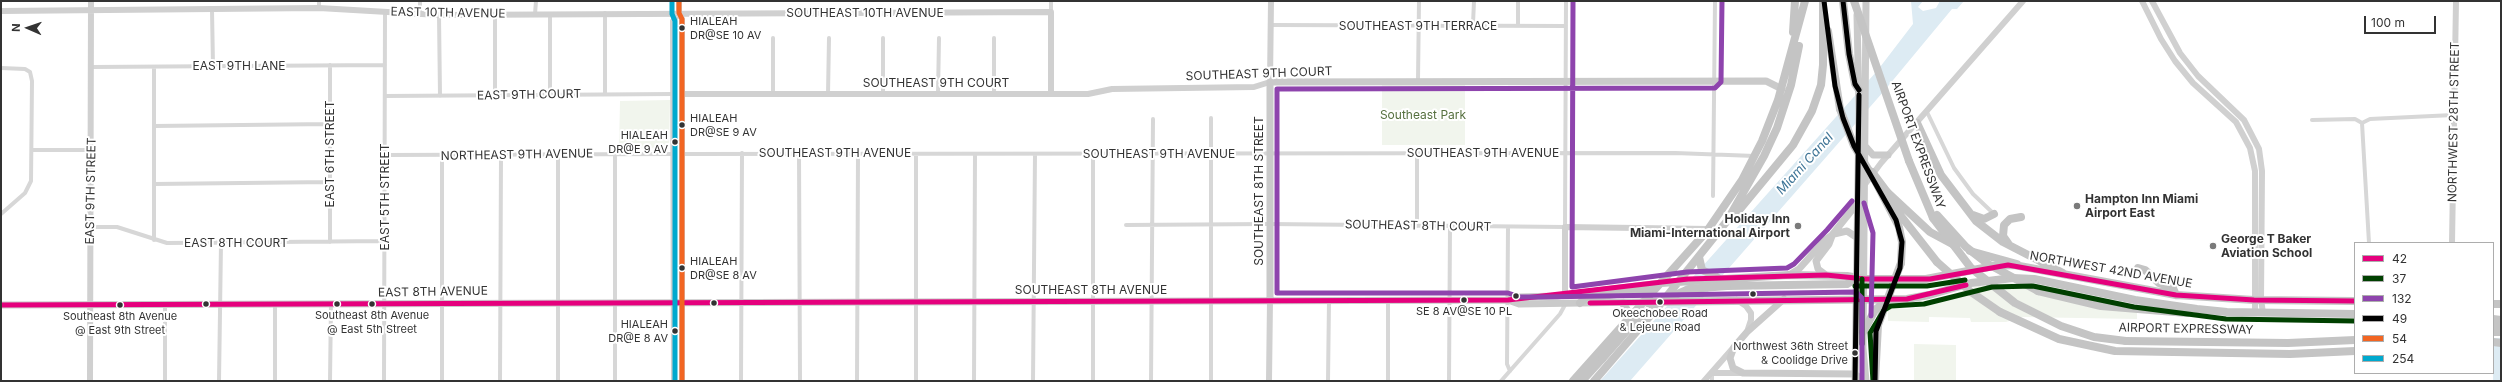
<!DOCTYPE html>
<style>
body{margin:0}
#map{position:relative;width:2502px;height:382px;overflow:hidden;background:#fff;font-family:Inter,sans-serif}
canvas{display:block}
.frame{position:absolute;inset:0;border:2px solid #333;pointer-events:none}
.legend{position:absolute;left:2354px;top:242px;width:140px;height:132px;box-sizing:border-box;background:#fff;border:1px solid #adadad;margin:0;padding:5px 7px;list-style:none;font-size:12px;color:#333}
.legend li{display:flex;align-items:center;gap:8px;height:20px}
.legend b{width:20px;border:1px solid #adadad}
.north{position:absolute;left:8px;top:8px;width:40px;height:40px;-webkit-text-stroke:3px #fff;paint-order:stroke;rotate:272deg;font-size:11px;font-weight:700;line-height:16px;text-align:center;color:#333}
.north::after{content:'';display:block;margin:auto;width:14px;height:18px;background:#333;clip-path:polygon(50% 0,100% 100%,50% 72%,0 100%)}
.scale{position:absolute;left:2364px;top:16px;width:72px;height:18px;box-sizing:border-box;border:2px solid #333;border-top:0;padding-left:5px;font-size:12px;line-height:14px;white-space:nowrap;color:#333;-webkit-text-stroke:3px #fff;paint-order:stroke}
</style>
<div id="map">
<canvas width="2502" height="382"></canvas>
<div class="frame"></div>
<ul class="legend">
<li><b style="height:5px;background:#e5007d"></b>42</li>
<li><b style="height:5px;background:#004000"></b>37</li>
<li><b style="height:5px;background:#8e44ad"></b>132</li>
<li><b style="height:5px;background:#000"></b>49</li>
<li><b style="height:5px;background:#f26522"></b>54</li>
<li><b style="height:5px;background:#00a9ce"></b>254</li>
</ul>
<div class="north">N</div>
<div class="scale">100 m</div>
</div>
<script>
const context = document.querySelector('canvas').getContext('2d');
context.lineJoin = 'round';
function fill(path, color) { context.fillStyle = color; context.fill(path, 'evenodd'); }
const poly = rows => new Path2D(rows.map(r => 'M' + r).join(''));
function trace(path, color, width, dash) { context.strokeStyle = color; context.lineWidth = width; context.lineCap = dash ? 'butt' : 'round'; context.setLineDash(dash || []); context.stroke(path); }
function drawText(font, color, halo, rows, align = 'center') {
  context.font = font + ' Inter,sans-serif'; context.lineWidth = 4; context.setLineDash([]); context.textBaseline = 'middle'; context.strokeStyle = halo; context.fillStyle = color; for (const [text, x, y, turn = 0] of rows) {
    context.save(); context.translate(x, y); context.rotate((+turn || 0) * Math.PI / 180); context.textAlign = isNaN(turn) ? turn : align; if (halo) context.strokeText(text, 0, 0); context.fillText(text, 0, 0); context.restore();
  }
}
fill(poly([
 [1382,84,1465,84,1465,145,1382,145],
 [670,100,669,148,619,149,620,101],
 [2006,283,2040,285,2137,305,2137,319,2022,317,2006,322,1971,322,1970,318,1929,317,1929,322,1888,321,1888,306,1906,309,1923,307,1923,304,1932,300,1978,286],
 [1914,344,1956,345,1956,381,1914,381]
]), '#f1f5ed');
fill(poly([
 [1911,1,1923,1,1918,7,1923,11,1936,8,1940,1,1964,1,1957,9,1952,9,1884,91,1630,381,1600,381,1877,71,1913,24],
 [2493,338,2501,338,2501,381,2493,381]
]), '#ddebf3');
trace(poly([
 [319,1,319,8],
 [420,1,420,15],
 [1051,1,1051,12],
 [1518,1,1518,25],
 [212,10,213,66],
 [495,14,495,96],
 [535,14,536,1],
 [550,14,550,95],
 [439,15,440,96],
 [1473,24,1474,1],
 [1271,25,1566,26],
 [994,38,994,94],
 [92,67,385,65],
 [1,68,25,69,30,72,32,81,31,181,25,193,1,214],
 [1418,80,1419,1],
 [605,94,605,13],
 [773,94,773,38],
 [828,94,829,38],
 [883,94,883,38],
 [938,94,939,38],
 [385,96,673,94],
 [1927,112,1954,168,1973,194,1994,214],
 [1211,118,1211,381],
 [2312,120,2355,119,2362,123],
 [154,126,330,124],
 [32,150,92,150],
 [799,153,800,381],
 [1093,153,1093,381],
 [682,154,1675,153,1755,156],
 [385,155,674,154],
 [442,156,442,381],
 [154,184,330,182],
 [1713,196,1715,1],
 [1126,225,1269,224,1565,227,1566,1],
 [1417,226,1417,153],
 [91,227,117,227,167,243,385,241],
 [1508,227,1507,364,1510,371],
 [154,240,154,67],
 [330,242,330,65],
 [2369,243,2362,123,2370,119,2453,115],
 [1388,300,1388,381],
 [1712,373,1712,381],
 [165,381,165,304],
 [219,381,221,243],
 [275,381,275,304],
 [330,381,331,303],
 [384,381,385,13],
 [500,381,501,156],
 [558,381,558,154],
 [615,381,615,154],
 [741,381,742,153],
 [857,381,858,154],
 [916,381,916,154],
 [974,381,975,154],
 [1033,381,1035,154],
 [1151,381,1153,119],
 [1328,381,1329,300],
 [1449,381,1450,227],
 [1501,381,1560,314,1566,303]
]), '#d7d7d7', 4);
trace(poly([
 [679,1,679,13,682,19,682,381],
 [2142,1,2161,39,2175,61,2193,83,2236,122,2250,148,2255,171,2255,313],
 [2152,1,2180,53,2198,76,2244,120,2259,149,2262,171,2261,299,2263,313],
 [1,11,319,8,439,15,1051,12,1051,94],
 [682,94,1088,94,1112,89,1254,87,1270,82,1271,1],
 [1866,183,1881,163,2023,1],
 [2452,243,2456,1],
 [1565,295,1565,227,1709,229],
 [1737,300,1746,306,1751,313,1751,320,1747,332],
 [1712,373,1742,373],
 [90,381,91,1],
 [674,381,673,21,679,13],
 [1269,381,1270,300],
 [1704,381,1733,348]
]), '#d0d0d0', 6);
trace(poly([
 [1866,147,1873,155,1888,155],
 [1834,234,1847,231,1856,237],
 [1789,275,1799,269,1825,240,1832,235,1856,205],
 [1826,275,1818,269,1816,261,1829,244,1832,236],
 [1784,299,1747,332,1734,347,1730,358,1733,368,1743,373,1855,374,1863,381],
 [1270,300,1270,82,1766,81,1782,89],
 [1508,300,1519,304,1643,302],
 [1,305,1508,300,1519,297,1557,296,1661,283],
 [1855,381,1859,112,1857,15],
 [1866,381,1863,348,1866,1]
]), '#cacaca', 7);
trace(poly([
 [1843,1,1849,54,1855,84,1859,90],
 [1828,31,1840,109],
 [1793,32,1795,1],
 [1917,123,1941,175,1976,221,2003,242,2063,273],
 [1909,161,1933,218],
 [1873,177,1899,227,1902,242,1901,263],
 [1887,192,1930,232,1956,246],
 [1886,197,1937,262],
 [1736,214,1793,145,1812,111,1821,85,1823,65,1823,1],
 [1973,215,1984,219,1994,214],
 [2008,243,2003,236,2004,225,2010,219,2021,217],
 [1970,251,2017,264],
 [1699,257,1702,270,1717,277],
 [2138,268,2145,270,2159,283,2173,288,2176,295],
 [1661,283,1789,275,1847,276,1865,279,1926,279,1994,266,2014,265,2176,295,2254,300,2355,301],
 [1727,286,1847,284,1855,279],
 [2038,291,2101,306,2187,313],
 [1643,302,1907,299,1929,295,1971,283,2013,278,2034,279,2135,300,2197,309,2227,312,2355,314],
 [1580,303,1586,298,1655,289],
 [1623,303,1630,316],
 [2493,304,2501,304],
 [2000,312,2059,339,2115,351,2290,354,2355,351],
 [2493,319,2501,320],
 [2493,326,2501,326],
 [1863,332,1875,310,1889,299],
 [2493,332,2501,332],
 [2126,341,2288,343,2355,340],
 [2493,342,2501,343],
 [1573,381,1707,231,1742,180,1762,141,1778,100,1805,1],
 [1582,381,1602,359],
 [1594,381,1663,301,1727,221,1764,156,1777,128,1791,85,1799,46],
 [1875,381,1878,325]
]), '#c4c4c4', 8);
trace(poly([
 [1854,1,1909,161],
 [1840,109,1854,146,1873,177],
 [1872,172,1887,192],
 [1937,215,1966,247,1988,264,2038,291],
 [1933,218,1971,268,2015,303,2061,326,2094,337,2126,341],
 [1937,262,1971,292,2000,312],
 [1878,325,1901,263],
 [1602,359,1638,318,1657,303,1689,289,1727,286]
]), '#c4c4c4', 8);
trace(poly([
 [1590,303,1907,299,1966,285],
 [1,305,1508,300,1688,279,1826,275,1865,279,1930,279,2008,265,2176,295,2254,300,2355,301]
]), '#e5007d', 5);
trace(poly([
 [1862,279,1862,344],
 [1855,286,1927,286,1965,280],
 [1873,381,1870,333,1884,310,1891,306,1924,304,1992,287,2033,286,2134,307,2226,319,2355,321]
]), '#004000', 5);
trace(poly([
 [1573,1,1572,287,1687,272,1787,268,1794,264,1827,230,1852,201],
 [1722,1,1721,82,1715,88,1277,89,1277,293,1508,293,1520,297,1539,297,1856,292,1862,298,1862,381],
 [1864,203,1873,233,1871,316]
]), '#8e44ad', 5);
trace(poly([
 [1824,1,1835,86,1843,118,1854,146,1896,220,1902,242,1900,268,1876,331,1875,381],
 [1843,1,1849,54,1855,84,1859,90],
 [1855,381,1859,95]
]), '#000', 5);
trace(poly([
 [679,1,679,13,682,19,682,381]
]), '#f26522', 5);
trace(poly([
 [672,1,672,14,675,21,675,381]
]), '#00a9ce', 5);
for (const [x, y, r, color] of [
 [682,28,3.5,"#333"],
 [682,125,3.5,"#333"],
 [675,142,3.5,"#333"],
 [2077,206,4,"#7a7a7a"],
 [1798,226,4,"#7a7a7a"],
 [2213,246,4,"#7a7a7a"],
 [682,268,3.5,"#333"],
 [1753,294,3.5,"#333"],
 [1516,296,3.5,"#333"],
 [1464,300,3.5,"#333"],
 [1660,302,3.5,"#333"],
 [714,303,3.5,"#333"],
 [206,304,3.5,"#333"],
 [337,304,3.5,"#333"],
 [372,304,3.5,"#333"],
 [120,305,3.5,"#333"],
 [675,331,3.5,"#333"],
 [1855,353,3.5,"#333"]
]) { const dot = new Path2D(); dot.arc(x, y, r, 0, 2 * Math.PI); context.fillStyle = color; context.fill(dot); trace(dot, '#fff', 1.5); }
drawText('11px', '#333', '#fff', [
 ["HIALEAH",690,22,"left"],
 ["DR@SE 10 AV",690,36,"left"],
 ["HIALEAH",690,119,"left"],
 ["DR@SE 9 AV",690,133,"left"],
 ["HIALEAH",668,136,"right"],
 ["DR@E 9 AV",668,150,"right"],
 ["HIALEAH",690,262,"left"],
 ["DR@SE 8 AV",690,276,"left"],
 ["SE 8 AV@SE 10 PL",1464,312],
 ["Okeechobee Road",1660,314],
 ["& Lejeune Road",1660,328],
 ["Southeast 8th Avenue",372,316],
 ["@ East 5th Street",372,330],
 ["Southeast 8th Avenue",120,317],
 ["@ East 9th Street",120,331],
 ["HIALEAH",668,325,"right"],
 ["DR@E 8 AV",668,339,"right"],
 ["Northwest 36th Street",1848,347,"right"],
 ["& Coolidge Drive",1848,361,"right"]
]);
drawText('12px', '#333', '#fff', [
 ["EAST 10TH AVENUE",448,13,1],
 ["SOUTHEAST 10TH AVENUE",865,13],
 ["SOUTHEAST 9TH TERRACE",1418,26],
 ["EAST 9TH LANE",239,66],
 ["SOUTHEAST 9TH COURT",1259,74,-2],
 ["SOUTHEAST 9TH COURT",936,83],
 ["EAST 9TH COURT",529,95,-1],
 ["NORTHWEST 28TH STREET",2454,122,-89],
 ["AIRPORT EXPRESSWAY",1918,145,70],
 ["SOUTHEAST 9TH AVENUE",835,153],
 ["SOUTHEAST 9TH AVENUE",1483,153],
 ["EAST 6TH STREET",330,154,-90],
 ["SOUTHEAST 9TH AVENUE",1159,154],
 ["NORTHEAST 9TH AVENUE",517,155,-1],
 ["EAST 9TH STREET",91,191,-89],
 ["SOUTHEAST 8TH STREET",1259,191,-90],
 ["EAST 5TH STREET",385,197,-90],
 ["SOUTHEAST 8TH COURT",1418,226,1],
 ["EAST 8TH COURT",236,243],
 ["NORTHWEST 42ND AVENUE",2111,270,10],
 ["SOUTHEAST 8TH AVENUE",1091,290],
 ["EAST 8TH AVENUE",433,292,-1],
 ["AIRPORT EXPRESSWAY",2186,329,1]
]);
drawText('12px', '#56703f', '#fff', [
 ["Southeast Park",1423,115]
]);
drawText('bold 12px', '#333', '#fff', [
 ["Hampton Inn Miami",2085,199],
 ["Airport East",2085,213],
 ["Holiday Inn",1790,219,"right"],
 ["Miami-International Airport",1790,233,"right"],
 ["George T Baker",2221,239],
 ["Aviation School",2221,253]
], 'left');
drawText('italic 13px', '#3f7597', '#fff', [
 ["Miami Canal",1805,164,-48]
]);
</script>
